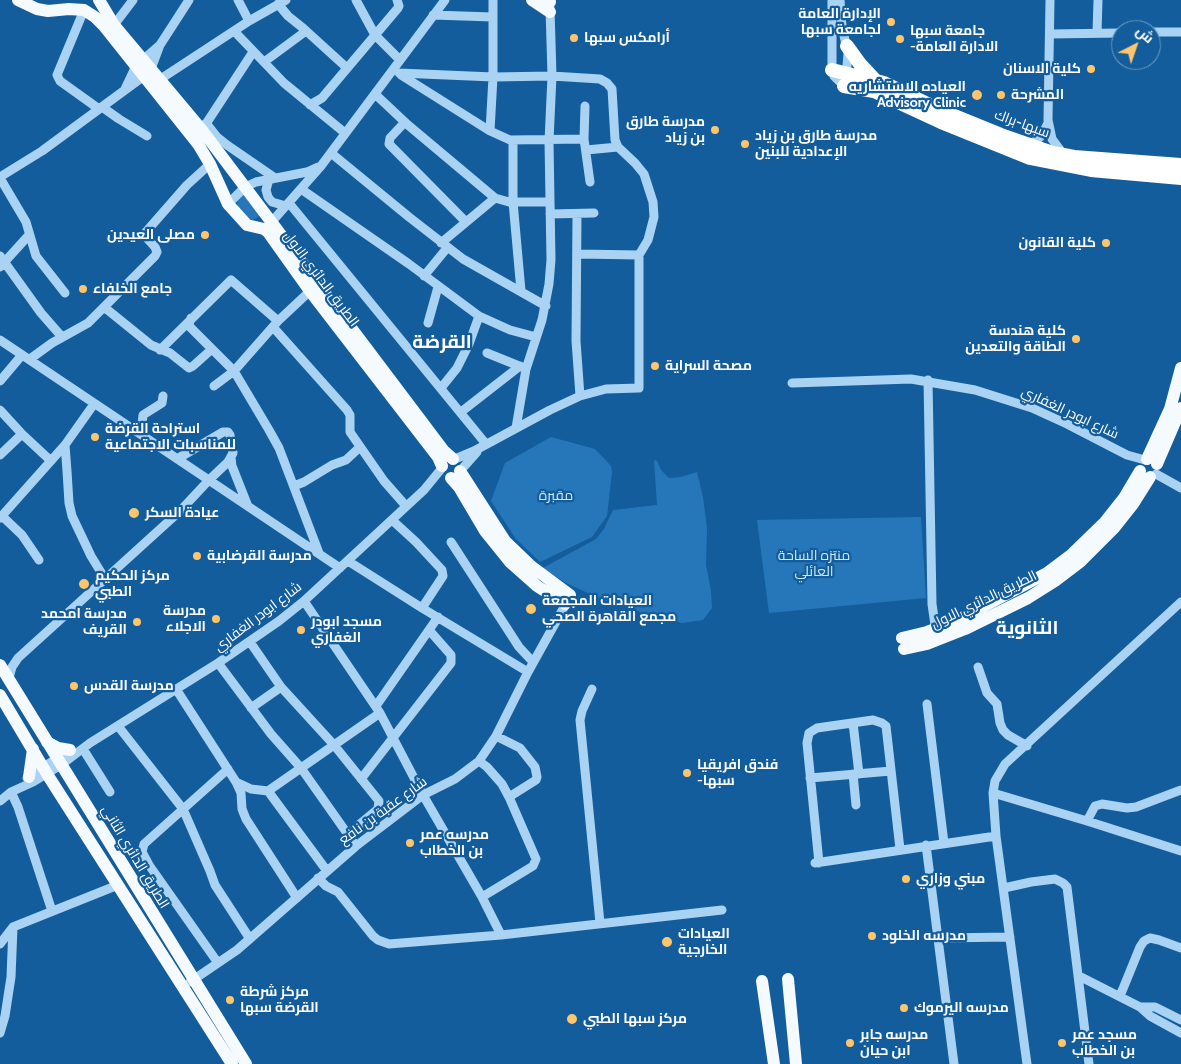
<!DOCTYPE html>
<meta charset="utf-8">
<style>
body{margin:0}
#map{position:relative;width:1181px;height:1064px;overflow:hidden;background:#135d9c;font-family:Cabin,Cairo,sans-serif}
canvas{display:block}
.north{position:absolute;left:1111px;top:20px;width:50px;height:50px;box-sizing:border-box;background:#135d9c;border:1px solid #719ec4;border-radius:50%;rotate:41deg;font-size:14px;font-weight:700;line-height:20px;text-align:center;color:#fff}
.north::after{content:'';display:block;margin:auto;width:18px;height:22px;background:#ffc56b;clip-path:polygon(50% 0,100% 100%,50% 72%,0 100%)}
</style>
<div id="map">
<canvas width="1181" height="1064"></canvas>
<div class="north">ش</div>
</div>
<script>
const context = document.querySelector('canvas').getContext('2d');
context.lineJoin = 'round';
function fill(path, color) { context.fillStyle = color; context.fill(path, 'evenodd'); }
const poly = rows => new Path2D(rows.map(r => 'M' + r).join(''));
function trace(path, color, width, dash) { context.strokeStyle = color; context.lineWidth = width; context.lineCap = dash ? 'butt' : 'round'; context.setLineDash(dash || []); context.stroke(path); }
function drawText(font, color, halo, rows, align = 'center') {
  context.font = font + ' Cabin,Cairo,sans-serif'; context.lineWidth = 4.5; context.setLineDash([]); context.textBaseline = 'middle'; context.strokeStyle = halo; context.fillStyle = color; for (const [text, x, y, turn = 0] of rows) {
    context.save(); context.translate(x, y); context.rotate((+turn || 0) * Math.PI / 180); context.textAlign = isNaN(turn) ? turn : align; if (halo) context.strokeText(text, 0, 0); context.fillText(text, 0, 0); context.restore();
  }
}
fill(poly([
 [245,194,263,214,253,220,246,218,237,205,239,196],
 [551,437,595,449,611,466,612,472,607,516,592,537,540,562,516,539,491,501,505,463],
 [654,460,657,461,661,470,669,478,681,477,697,472,703,497,707,528,706,565,711,591,712,608,703,620,682,623,649,615,603,600,566,583,543,568,596,539,604,529,613,510,657,505],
 [921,517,926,598,769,613,757,520]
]), '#2677ba');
trace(poly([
 [238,0,249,21],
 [356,0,375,35,400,60],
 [832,0,832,70,834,76,844,86],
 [840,0,842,27,848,53,847,66,844,76],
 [1050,0,1048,120,1052,139,1063,154],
 [278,4,288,16,303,28,347,68],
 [84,10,57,75,60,81,99,109],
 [433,15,492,17],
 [114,25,133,0],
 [234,31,284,83,345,133],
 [1151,32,1181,32],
 [1097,33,1098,0],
 [1050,34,1121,33],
 [264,62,306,31],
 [399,73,493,77,552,76,600,79,607,83,612,89,615,140,618,147,635,163,644,174,653,202,654,217,648,240,639,255,578,254],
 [401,75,490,131,510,140,584,139],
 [159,80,249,21,286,0],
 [125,89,136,66,160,45],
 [375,94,408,125,495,198,509,202,549,202],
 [310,105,322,98,398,8,399,6,397,0],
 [585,106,584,139,590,182],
 [102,107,119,119,147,136],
 [405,122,390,138,389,144,466,222],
 [206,123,217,137,227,145,275,178],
 [202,130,253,52],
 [490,131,493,77,493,0],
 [513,141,513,202,521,291],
 [1028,144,1036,141,1042,135,1048,123],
 [586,150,618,147],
 [331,153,409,217,463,259,546,306],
 [0,177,42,151,144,76,151,69,160,45,189,0],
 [0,178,26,222,36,256,65,293],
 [269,179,266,190,268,197,272,202,286,206],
 [301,189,409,264,479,316,510,330,536,337],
 [289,203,486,444],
 [228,204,245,187,256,182,307,172,318,167],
 [550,214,594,213],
 [577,214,576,341,580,396],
 [268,226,321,166,445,0],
 [441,243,495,198],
 [0,256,41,313,62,337],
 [0,267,29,235],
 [424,276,447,248],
 [104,307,151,345,170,353,189,368,193,366,212,349],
 [191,318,189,324,190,327,234,371,269,430,279,448,319,553],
 [428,323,438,287],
 [273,327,347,410,350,415,350,432,384,481,406,506],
 [0,340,340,568],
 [160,350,231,280,278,321],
 [487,353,524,368],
 [30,359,52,343,88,323,155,256,157,252,155,247,144,235,145,233,187,185,210,164],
 [928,380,932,604,936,632],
 [0,381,22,355],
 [792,383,911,379,975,390,1032,408,1067,424,1127,455,1145,460],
 [214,386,234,371,278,321,310,291],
 [441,388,457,368,469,344,479,316],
 [94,404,65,445,67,471,69,503,72,516,91,556,105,579],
 [0,410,22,434,51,461],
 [461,412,520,366],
 [516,428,526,369,542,320,549,284,551,260,549,141,552,76,550,8],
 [138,432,142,424,143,415,162,403,163,396],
 [0,455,22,434],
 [231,457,232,466,247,504],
 [455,459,474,451,550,410,580,396,606,389,639,388,639,255],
 [461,470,477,452],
 [1156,474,1181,488],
 [294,486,304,482,332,465,346,460,360,447],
 [2,516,22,535,39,560],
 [0,518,65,445],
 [392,520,416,542,442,570,443,576,422,608],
 [451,542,519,647,533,662],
 [348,561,422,608,528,672],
 [304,601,380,713,423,795,482,897,501,935],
 [250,642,281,687,334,745,379,801,378,809,348,834],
 [218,663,271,734,301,768,356,846],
 [978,667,987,693,997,704,1000,723,1003,730,1008,735,1027,746],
 [9,678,12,667,18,658,180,511,209,480,228,462,233,453,230,435,228,432,223,432,177,459],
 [176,689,236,782,241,793,242,809,246,819,297,898],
 [592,689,582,711,580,720,600,923],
 [927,704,944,843],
 [376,706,438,617],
 [251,708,281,687],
 [853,723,859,774],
 [118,726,183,809,210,871,215,885,250,939],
 [496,736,520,748,535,767,537,777,536,780,509,797],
 [83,749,110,792],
 [479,761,487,767,502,784,509,797,536,859,533,866,482,897],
 [853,774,856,805],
 [27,778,62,755],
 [810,778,891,771],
 [361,779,451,663,451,655,429,630],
 [236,782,251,789,268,791,327,871],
 [268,791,380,713],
 [11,792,18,807,52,911],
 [993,793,1087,821,1181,851],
 [0,801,11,792,33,782,61,765,90,743,218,663,279,621,304,601,424,490,442,468],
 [1087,821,1095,806,1102,804,1127,808,1136,807,1181,790],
 [926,845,954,1064],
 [815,863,996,836],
 [819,863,807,743,809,733,817,728,873,720,882,723,886,726,900,849],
 [318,878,326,886,338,892,373,936,378,940,389,944,501,935,722,910],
 [1004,888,1031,882,1055,879,1063,883,1067,887,1089,1064],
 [938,938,1010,937],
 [0,944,13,927,118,885],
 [218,963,149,865,142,852,144,844,228,769],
 [1079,976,1140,1007,1150,1016,1181,1033],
 [190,982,237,950,356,846,423,795,455,779,479,761,496,736,528,672,568,600],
 [1120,996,1140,947,1144,941,1150,938,1159,940,1181,948],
 [1140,1007,1155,1007,1181,1020],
 [0,1033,5,1016,11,977,13,927],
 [1027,1064,996,836,993,793,995,781,1005,764,1181,602]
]), '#a9d2f3', 9);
trace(poly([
 [18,0,37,9,48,11,69,9,84,10,95,17,104,26,198,144,210,164,228,204,247,225,264,229,268,232,310,291,438,457,442,466],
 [99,0,114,25,202,130,444,451,453,459],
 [532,0,550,12],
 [548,0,550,2],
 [1147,459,1170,409,1181,368],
 [1157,464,1181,408],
 [460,471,505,541,531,566,570,595],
 [451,478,459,487,485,531,510,562,537,586,565,604],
 [902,638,927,632,952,623,1047,573,1071,555,1105,522,1124,498,1140,471],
 [904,649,927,644,965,629,1028,598,1055,581,1080,562,1114,528,1133,504,1150,477],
 [0,665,246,1064],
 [0,695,47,774,232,1064],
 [47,742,58,748,70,750],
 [29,777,33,749],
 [788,979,796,1064],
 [762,981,774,1064]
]), '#f5faff', 12);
trace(poly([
 [847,46,860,64,874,79],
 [832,70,884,83,942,111,1001,135,1053,153,1074,157,1181,165],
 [844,86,874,91,941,122,1030,158,1091,170,1181,178]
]), '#fff', 14);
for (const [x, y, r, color] of [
 [891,22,5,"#ffc56b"],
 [574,38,5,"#ffc56b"],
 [900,39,5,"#ffc56b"],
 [1091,69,5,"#ffc56b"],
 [977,95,6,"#ffc56b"],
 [1001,95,5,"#ffc56b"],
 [715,130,5,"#ffc56b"],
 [745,144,5,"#ffc56b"],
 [205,235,5,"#ffc56b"],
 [1106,243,5,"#ffc56b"],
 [83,289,5,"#ffc56b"],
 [1076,339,5,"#ffc56b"],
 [655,366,5,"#ffc56b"],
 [95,437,5,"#ffc56b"],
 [134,513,6,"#ffc56b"],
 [197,556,5,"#ffc56b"],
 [84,584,6,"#ffc56b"],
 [531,609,6,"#ffc56b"],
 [216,619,5,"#ffc56b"],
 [137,622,5,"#ffc56b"],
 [301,630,5,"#ffc56b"],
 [74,686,5,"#ffc56b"],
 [687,773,5,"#ffc56b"],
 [410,843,5,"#ffc56b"],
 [906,879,5,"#ffc56b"],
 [872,936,5,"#ffc56b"],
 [667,942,6,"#ffc56b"],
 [230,1000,5,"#ffc56b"],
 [904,1008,5,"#ffc56b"],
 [572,1019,6,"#ffc56b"],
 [850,1043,5,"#ffc56b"],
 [1062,1043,5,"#ffc56b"]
]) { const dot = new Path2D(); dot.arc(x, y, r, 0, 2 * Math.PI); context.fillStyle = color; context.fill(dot); trace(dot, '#135d9c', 2); }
drawText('bold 14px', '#fff', '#135d9c', [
 ["الإدارة العامة",881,14,"right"],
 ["لجامعة سبها",881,30,"right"],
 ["جامعة سبها",910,31],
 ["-الادارة العامة",910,47],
 ["أرامكس سبها",584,38],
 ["كلية الاسنان",1081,69,"right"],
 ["العياده الاستشاريه",966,87,"right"],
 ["Advisory Clinic",966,103,"right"],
 ["المشرحة",1011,95],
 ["مدرسة طارق",705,122,"right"],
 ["بن زياد",705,138,"right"],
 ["مدرسة طارق بن زياد",755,136],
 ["الإعدادية للبنين",755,152],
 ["مصلى العيدين",195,235,"right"],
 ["كلية القانون",1096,243,"right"],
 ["جامع الخلفاء",93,289],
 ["كلية هندسة",1066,331,"right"],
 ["الطاقة والتعدين",1066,347,"right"],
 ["مصحة السراية",665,366],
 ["استراحة القرضة",105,429],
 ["للمناسبات الاجتماعية",105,445],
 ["عيادة السكر",145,513],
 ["مدرسة القرضابية",207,556],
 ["مركز الحكيم",95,576],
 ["الطبي",95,592],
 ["العيادات المجمعة",542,601],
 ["مجمع القاهرة الصحي",542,617],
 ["مدرسة",206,611,"right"],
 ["الاجلاء",206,627,"right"],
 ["مدرسة امحمد",127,614,"right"],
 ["القريف",127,630,"right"],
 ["مسجد ابودر",311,622],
 ["الغفاري",311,638],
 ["مدرسة القدس",84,686],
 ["فندق افريقيا",697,765],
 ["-سبها",697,781],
 ["مدرسه عمر",420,835],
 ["بن الخطاب",420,851],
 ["مبني وزاري",916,879],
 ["العيادات",678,934],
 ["الخارجية",678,950],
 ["مدرسه الخلود",882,936],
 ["مركز شرطة",240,992],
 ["القرضة سبها",240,1008],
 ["مدرسه اليرموك",914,1008],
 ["مركز سبها الطبي",583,1019],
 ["مدرسه جابر",860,1035],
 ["ابن حيان",860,1051],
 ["مسجد عمر",1072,1035],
 ["بن الخطاب",1072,1051]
], 'left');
drawText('14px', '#fff', '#135d9c', [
 ["سبها-براك",1022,124,20],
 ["الطريق الدائري الاول",321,279,53],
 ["شارع ابودر الغفاري",1070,413,25],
 ["الطريق الدائري الاول",984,600,-26],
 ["شارع ابودر الغفاري",258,617,-37],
 ["شارع عقبة بن نافع",383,811,-36],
 ["الطريق الدائري الثاني",135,857,59]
]);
drawText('14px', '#d1e9fd', '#135d9c', [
 ["مقبرة",556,496],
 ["منتزه الساحة",814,556],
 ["العائلي",814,572]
]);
drawText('bold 19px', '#fff', '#135d9c', [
 ["القرضة",442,342],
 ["الثانوية",1027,628]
]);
</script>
